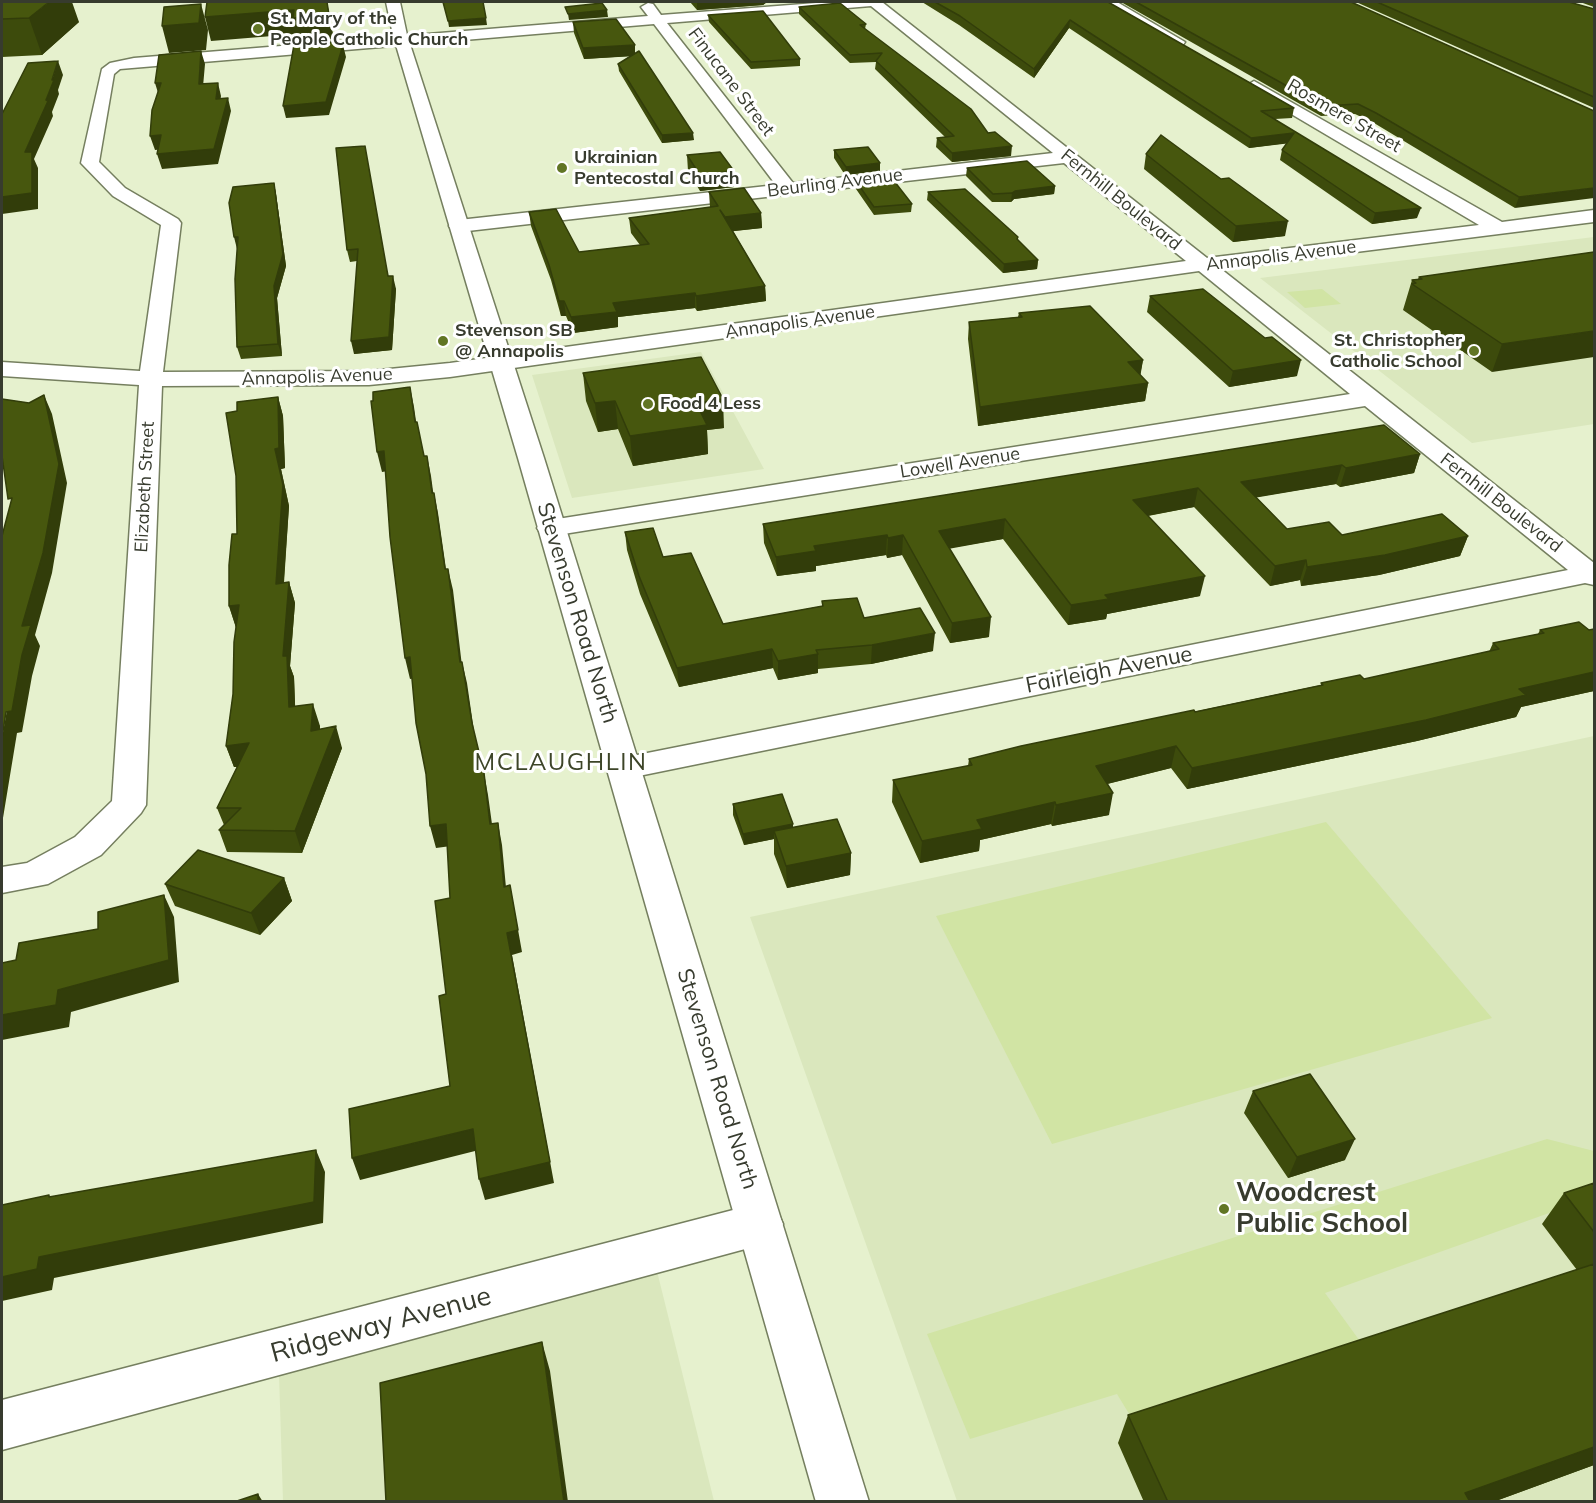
<!DOCTYPE html>
<style>
body{margin:0}
#map{position:relative;width:1596px;height:1503px;overflow:hidden;background:#e6f1ce;font-family:Mulish,sans-serif}
canvas{display:block}
.frame{position:absolute;inset:0;border:3px solid #373b2e;pointer-events:none}
</style>
<div id="map">
<canvas width="1596" height="1503"></canvas>
<div class="frame"></div>
</div>
<script>
const context = document.querySelector('canvas').getContext('2d');
context.lineJoin = 'round';
function fill(path, color) { context.fillStyle = color; context.fill(path, 'evenodd'); }
const poly = rows => new Path2D(rows.map(r => 'M' + r).join(''));
function trace(path, color, width, dash) { context.strokeStyle = color; context.lineWidth = width; context.lineCap = dash ? 'butt' : 'round'; context.setLineDash(dash || []); context.stroke(path); }
function drawText(font, color, halo, rows, align = 'center') {
  context.font = font + ' Mulish,sans-serif'; context.lineWidth = 6; context.setLineDash([]); context.textBaseline = 'middle'; context.strokeStyle = halo; context.fillStyle = color; for (const [text, x, y, turn = 0] of rows) {
    context.save(); context.translate(x, y); context.rotate((+turn || 0) * Math.PI / 180); context.textAlign = isNaN(turn) ? turn : align; if (halo) context.strokeText(text, 0, 0); context.fillText(text, 0, 0); context.restore();
  }
}
fill(poly([
 [1594,237,1594,424,1472,443,1260,278],
 [701,352,764,469,572,498,532,375],
 [1594,736,1594,1501,957,1501,750,917],
 [651,1247,714,1501,283,1501,278,1342]
]), '#dae7bd');
fill(poly([
 [1322,289,1341,304,1305,308,1287,292],
 [1326,822,1492,1018,1052,1144,936,916],
 [1547,1139,1594,1151,1594,1197,1325,1293,1362,1344,1131,1417,1117,1394,970,1439,927,1334]
]), '#d1e4a4');
const minor = poly([
 [829,2,882,2,1207,258,1479,225,1249,89,1246,86,1254,81,1502,222,1594,210,1594,222,1221,269,1594,563,1594,585,1585,583,624,779,612,776,607,768,612,760,1568,570,1365,406,551,536,541,534,537,528,541,522,551,520,1350,394,1199,271,450,377,369,385,162,386,146,805,141,813,101,855,48,884,2,893,2,867,27,863,75,837,112,801,139,385,2,376,2,362,140,371,161,225,113,196,81,163,102,69,110,63,134,58,648,16,641,7,648,3,653,4,661,15,829,2],
 [871,6,1053,153,793,183,667,23,871,6],
 [654,24,776,185,459,220,452,222,449,226,452,230,459,232,1064,163,1186,261,450,363,369,371,163,372,181,223,178,219,125,188,99,162,114,74,120,69,654,24],
 [1101,2,1117,2,1185,42,1183,45,1173,45,1101,2],
 [760,1203,776,1209,783,1224,776,1239,760,1245,2,1450,2,1400,760,1203]
]);
const major = poly([
 [386,2,400,2,407,35,544,458,869,1502,816,1502,518,458,393,35,386,2]
]);
trace(minor, '#757f5f', 3);
trace(major, '#757f5f', 3);
fill(minor, '#fff');
fill(major, '#fff');
fill(poly([
 [2,2,79,22,42,55,2,57],
 [690,2,767,2,763,5,697,10],
 [922,2,1108,2,1294,108,1292,118,1275,119,1417,218,1372,224,1280,160,1282,150,1287,143,1249,148,1069,28,1034,78,959,25],
 [1121,2,1351,2,1594,111,1515,208,1374,123,1355,114,1321,116],
 [1356,2,1569,2,1594,9,1594,108],
 [1580,2,1594,2,1594,7],
 [799,7,866,24,865,29,988,133,1011,156,952,162,936,147,937,138,945,137,875,69,876,62,850,63,799,14],
 [708,15,800,59,800,66,751,69,709,22],
 [573,22,635,53,694,140,662,143,619,71,618,64,630,56,584,59,574,33],
 [336,148,388,276,396,289,392,350,354,354,357,261,350,262,347,250],
 [834,150,880,171,845,175,834,158],
 [1146,154,1285,236,1233,242,1144,169],
 [687,155,734,187,700,191,688,171],
 [967,168,1055,186,1054,194,1014,199,1011,202,992,202,966,176],
 [856,181,912,204,911,212,874,215,856,189],
 [274,183,276,194,286,266,277,298,282,356,241,359,237,347],
 [709,192,761,213,762,228,733,231,765,286,766,301,697,311,695,308,618,317,618,327,573,333,566,316,561,316,551,280,531,226,529,212,579,252,640,245,631,233,629,218,710,207],
 [928,192,1018,237,1018,240,1038,260,1037,269,1003,273,927,200],
 [1594,252,1492,372,1403,310,1412,280,1418,279,1419,277],
 [1150,296,1265,338,1297,376,1229,387,1147,312],
 [1019,313,1143,360,1140,375,1148,383,1145,401,978,426,968,339,969,322,1018,317],
 [583,373,724,428,707,430,708,454,633,466,618,429,598,432,586,401],
 [278,397,283,416,285,468,281,469,289,506,284,583,289,582,295,603,290,666,294,677,295,706,320,726,320,729,342,748,302,853,227,852,219,830,224,825,217,808,237,767,234,767,226,746,233,694,236,627,229,606,237,534,237,411],
 [1420,454,1414,473,1340,487,1336,484,1256,497,1287,529,1342,535,1468,536,1460,556,1379,575,1301,586,1300,580,1270,586,1194,507,1148,516,1200,596,1107,614,1106,619,1068,625,1003,539,949,548,989,637,950,643,902,555,887,558,886,555,816,566,816,571,777,576,764,543,763,524],
 [625,532,663,557,723,624,822,606,822,601,864,618,933,651,871,664,818,669,818,673,778,680,773,668,679,687,640,594,627,550],
 [1594,629,1594,691,1521,707,1516,717,1417,741,1187,789,1171,768,1107,784,1109,815,1052,826,1051,824,980,840,979,851,920,863,892,802,893,780,968,766,969,759,1321,685,1321,683,1364,679,1489,652,1493,643,1538,634,1540,630,1589,630],
 [733,804,793,824,793,828,851,853,850,875,787,888,774,854,774,839,744,845,733,815],
 [284,878,292,901,260,935,175,906,165,884],
 [1253,1091,1345,1160,1288,1178,1244,1113],
 [1594,1183,1594,1465,1493,1502,1144,1502,1118,1443,1128,1415,1577,1270,1542,1224,1564,1193]
]), '#3d4b0c');
fill(poly([
 [49,2,72,2,79,22,42,55,29,18],
 [327,2,334,39,299,42,297,34,211,41,205,17],
 [697,2,767,2,763,5,697,10],
 [788,2,806,2,788,3],
 [201,4,208,30,206,50,169,53,162,26],
 [607,10,608,17,569,20,568,14],
 [486,18,487,25,449,27,448,21],
 [1070,20,1069,28,1034,78,1034,69],
 [343,45,346,57,329,115,286,118,283,106],
 [635,45,635,56,584,59,583,48],
 [201,51,205,64,202,98,199,84],
 [58,61,63,75,58,90,59,94,52,112,53,116,34,159,38,168,38,209,2,214,2,197,25,152,46,100],
 [155,83,161,83,159,96],
 [218,83,221,96,219,112,216,99],
 [228,98,231,111,218,164,162,169,157,154],
 [693,133,694,140,662,143,662,135],
 [1294,133,1291,143,1249,148,1251,138],
 [161,135,165,149,155,150,150,136],
 [1012,146,1011,156,952,162,952,153],
 [880,163,880,171,845,175,846,167],
 [734,171,734,187,700,191,700,175],
 [274,183,276,194,286,266,277,298,282,356,278,344,274,286],
 [1055,186,1054,194,1014,199,1011,202,1012,193,1015,191],
 [1594,188,1594,198,1515,208,1519,197],
 [1421,208,1417,218,1372,224,1375,213],
 [761,213,762,228,726,232,725,217],
 [1288,221,1285,236,1233,242,1236,226],
 [234,237,238,237,237,249],
 [1038,260,1037,269,1003,273,1004,264],
 [393,276,396,289,392,350,354,354,351,341],
 [765,286,766,301,697,311,696,296],
 [695,293,695,308,618,317,618,327,573,333,571,317,613,303],
 [559,301,564,301,566,316,561,316],
 [1594,331,1594,357,1492,372,1502,344],
 [1143,360,1140,378,1128,362],
 [1301,360,1297,376,1229,387,1233,371],
 [1148,383,1145,401,978,426,980,407],
 [410,387,414,407,419,442,415,422],
 [44,395,52,414,67,483,52,573,35,635,40,646,32,676,22,732,17,733,2,824,2,738,22,626],
 [278,397,283,416,285,468,281,469,289,506,282,606,276,584,275,449],
 [723,399,724,428,707,430,708,454,633,466,630,436,696,403],
 [615,401,618,429,598,432,595,403],
 [384,451,388,471,382,472,377,452],
 [1420,454,1414,473,1340,487,1346,468],
 [427,456,431,476,436,513,432,493],
 [1342,465,1336,484,1236,501,1241,482],
 [1198,488,1194,507,1130,519,1133,500],
 [434,493,438,513,449,590,445,569],
 [1005,519,1003,539,937,551,939,531],
 [887,535,886,555,816,566,816,571,777,576,776,557,814,546],
 [903,535,902,555,887,558,888,538],
 [1468,536,1460,556,1379,575,1301,586,1307,567],
 [1306,560,1300,580,1270,586,1275,566],
 [448,569,453,590,464,683,460,662],
 [1205,576,1200,596,1107,614,1106,619,1068,625,1071,605,1105,595],
 [289,582,295,603,290,666,294,677,296,729,289,707,283,656],
 [239,605,236,628,229,606],
 [991,617,989,637,950,643,952,623],
 [935,633,933,651,871,664,872,645],
 [772,649,773,668,679,687,677,668],
 [818,654,818,673,778,680,778,661],
 [410,657,415,678,410,679,405,658],
 [462,662,467,683,476,745,472,723],
 [1594,672,1594,691,1521,707,1516,717,1417,741,1187,789,1192,768,1519,689],
 [313,704,320,726,318,753,311,731],
 [336,726,342,748,302,853,295,831],
 [249,743,256,764,234,767,226,746],
 [1176,746,1171,768,1091,788,1096,766],
 [484,773,488,795,495,846,490,824],
 [1113,793,1109,815,1052,826,1056,805],
 [1055,802,1051,824,980,840,979,851,920,863,922,841,977,820],
 [498,823,502,845,508,909,504,887],
 [446,824,451,846,436,848,430,826],
 [793,824,793,836,774,831,774,839,744,845,743,834],
 [851,853,850,875,787,888,786,866],
 [284,878,292,901,260,935,251,913],
 [510,885,522,952,512,955,554,1183,485,1200,479,1179,507,933],
 [164,895,174,917,179,982,71,1012,69,1027,2,1040,2,1015,58,990],
 [473,1129,479,1150,360,1180,352,1158],
 [1355,1139,1345,1160,1288,1178,1297,1157],
 [316,1150,325,1172,323,1223,54,1278,52,1290,2,1301,2,1277,39,1257],
 [542,1342,550,1371,568,1502,564,1502],
 [1594,1447,1594,1465,1493,1502,1458,1502,1465,1493],
 [258,1494,263,1502,258,1502]
]), '#323d0a');
const building = poly([
 [2,2,49,2,29,18,2,19,2,2],
 [207,2,327,2,329,15,293,18,294,10,205,17,207,2],
 [443,2,483,2,486,18,448,21,443,2],
 [935,2,1108,2,1294,108,1261,111,1421,208,1375,213,1282,150,1294,133,1251,138,1070,20,1034,69,960,16,935,2],
 [1136,2,1351,2,1594,111,1594,188,1519,197,1376,113,1358,104,1323,106,1136,2],
 [1377,2,1569,2,1594,9,1594,97,1377,2],
 [602,3,607,10,568,14,565,7,602,3],
 [840,3,866,24,860,25,971,109,988,133,995,132,1012,146,952,153,937,138,954,136,876,61,882,53,850,55,799,7,840,3],
 [201,4,199,23,162,26,164,7,201,4],
 [763,11,800,59,751,62,708,15,763,11],
 [616,19,635,45,583,48,573,22,616,19],
 [334,42,335,46,343,45,326,102,283,106,294,45,334,42],
 [201,51,199,84,218,83,216,99,228,98,214,149,157,154,161,135,150,136,152,110,161,83,155,83,159,55,201,51],
 [639,51,693,133,662,135,618,64,639,51],
 [58,61,52,80,54,80,46,100,48,101,25,152,32,152,32,193,2,197,2,114,28,63,58,61],
 [1161,135,1221,179,1229,178,1288,221,1236,226,1146,154,1161,135],
 [365,146,388,276,393,276,389,337,351,341,358,249,347,250,336,148,365,146],
 [868,147,880,163,846,167,834,150,868,147],
 [720,152,734,171,700,175,687,155,720,152],
 [1027,161,1055,186,1015,191,1012,193,993,194,967,168,1027,161],
 [891,177,912,204,874,207,856,181,891,177],
 [274,183,283,254,274,286,278,344,237,347,235,279,238,237,234,237,229,203,233,187,274,183],
 [744,188,761,213,725,217,720,210,765,286,696,296,695,293,613,303,617,312,571,317,564,301,559,301,549,265,529,212,556,209,579,252,649,244,629,218,718,206,709,192,744,188],
 [965,189,1018,237,1017,239,1038,260,1004,264,928,192,965,189],
 [1594,252,1594,331,1502,344,1412,284,1416,283,1412,280,1422,279,1419,277,1594,252],
 [1203,289,1265,338,1272,337,1301,360,1233,371,1150,296,1203,289],
 [1090,306,1143,360,1128,362,1148,383,980,407,969,322,1022,317,1019,313,1090,306],
 [701,357,723,399,696,403,707,425,630,436,615,401,595,403,583,373,701,357],
 [410,387,415,422,417,422,424,456,427,456,432,493,434,493,445,569,448,569,460,662,462,662,472,723,484,773,490,824,498,823,504,887,510,885,518,930,507,933,550,1162,479,1179,473,1129,352,1158,349,1109,450,1086,439,996,446,994,435,901,450,898,446,824,430,826,426,774,416,723,410,657,405,658,390,537,384,451,377,452,371,401,373,401,373,392,410,387],
 [44,395,59,464,43,553,22,626,31,625,22,655,12,711,6,712,2,738,2,536,12,498,8,499,2,456,2,399,29,403,44,395],
 [278,397,279,448,275,449,283,485,276,584,289,582,283,656,287,656,289,707,313,704,311,731,336,726,295,831,219,830,241,808,217,808,249,743,226,746,233,694,234,642,239,605,229,606,229,565,232,534,237,534,236,476,226,413,237,411,237,402,278,397],
 [1384,425,1420,454,1346,468,1342,465,1241,482,1287,529,1329,522,1342,535,1442,514,1468,536,1385,555,1307,567,1306,560,1275,566,1198,488,1133,500,1205,576,1105,595,1109,599,1071,605,1005,519,939,531,991,617,952,623,903,535,888,538,887,535,814,546,816,551,776,557,763,524,1384,425],
 [653,528,663,557,691,553,723,624,823,606,822,601,857,598,864,618,920,608,935,633,872,645,816,650,818,654,778,661,772,649,677,668,639,576,625,532,653,528],
 [1579,622,1589,630,1594,629,1594,672,1519,689,1526,695,1426,720,1192,768,1176,746,1096,766,1113,793,1056,805,1055,802,977,820,982,829,922,841,893,780,972,765,969,759,1021,746,1194,710,1195,712,1323,685,1321,683,1360,675,1364,679,1499,649,1493,643,1544,633,1540,630,1579,622],
 [782,794,793,824,743,834,733,804,782,794],
 [837,819,851,853,786,866,774,831,837,819],
 [198,850,284,878,251,913,165,884,198,850],
 [164,895,169,960,58,990,56,1005,2,1015,2,963,16,960,19,943,98,929,98,912,164,895],
 [1310,1074,1355,1139,1297,1157,1253,1091,1310,1074],
 [316,1150,314,1202,39,1257,37,1269,2,1277,2,1205,49,1195,49,1197,316,1150],
 [1594,1183,1594,1232,1564,1193,1594,1183],
 [1594,1264,1594,1447,1465,1493,1470,1502,1168,1502,1128,1415,1594,1264],
 [542,1342,564,1502,386,1502,380,1383,542,1342],
 [258,1494,258,1502,234,1502,258,1494]
]);
fill(building, '#47570e');
trace(building, '#323d0a', 1.5);
for (const [x, y, r, color] of [
 [258,29,6,"#617524"],
 [562,168,6,"#617524"],
 [443,341,6,"#617524"],
 [1474,351,6,"#617524"],
 [648,404,6,"#617524"],
 [1224,1209,6,"#617524"]
]) { const dot = new Path2D(); dot.arc(x, y, r, 0, 2 * Math.PI); context.fillStyle = color; context.fill(dot); trace(dot, '#fff', 2); }
drawText('bold 18px', '#373b2e', '#fff', [
 ["St. Mary of the",270,19],
 ["People Catholic Church",270,40],
 ["Ukrainian",574,158],
 ["Pentecostal Church",574,179],
 ["Stevenson SB",455,331],
 ["@ Annapolis",455,352],
 ["St. Christopher",1462,341,"right"],
 ["Catholic School",1462,362,"right"],
 ["Food 4 Less",660,404]
], 'left');
drawText('18px', '#373b2e', '#fff', [
 ["Finucane Street",731,82,53],
 ["Rosmere Street",1344,116,30],
 ["Beurling Avenue",835,183,-7],
 ["Fernhill Boulevard",1121,200,39],
 ["Annapolis Avenue",1281,256,-7],
 ["Annapolis Avenue",800,322,-8],
 ["Annapolis Avenue",317,377,-2],
 ["Lowell Avenue",960,463,-9],
 ["Elizabeth Street",145,487,-87],
 ["Fernhill Boulevard",1501,503,38]
]);
drawText('22px', '#373b2e', '#fff', [
 ["Stevenson Road North",577,613,73],
 ["Fairleigh Avenue",1109,670,-11],
 ["Stevenson Road North",717,1079,73]
]);
context.letterSpacing = '1.5px';
drawText('24px', '#3d4528', '#fff', [
 ["MCLAUGHLIN",561,763]
]);
context.letterSpacing = '0px';
drawText('bold 27px', '#373b2e', '#fff', [
 ["Woodcrest",1236,1193],
 ["Public School",1236,1224]
], 'left');
drawText('27px', '#373b2e', '#fff', [
 ["Ridgeway Avenue",381,1325,-15]
]);
</script>
